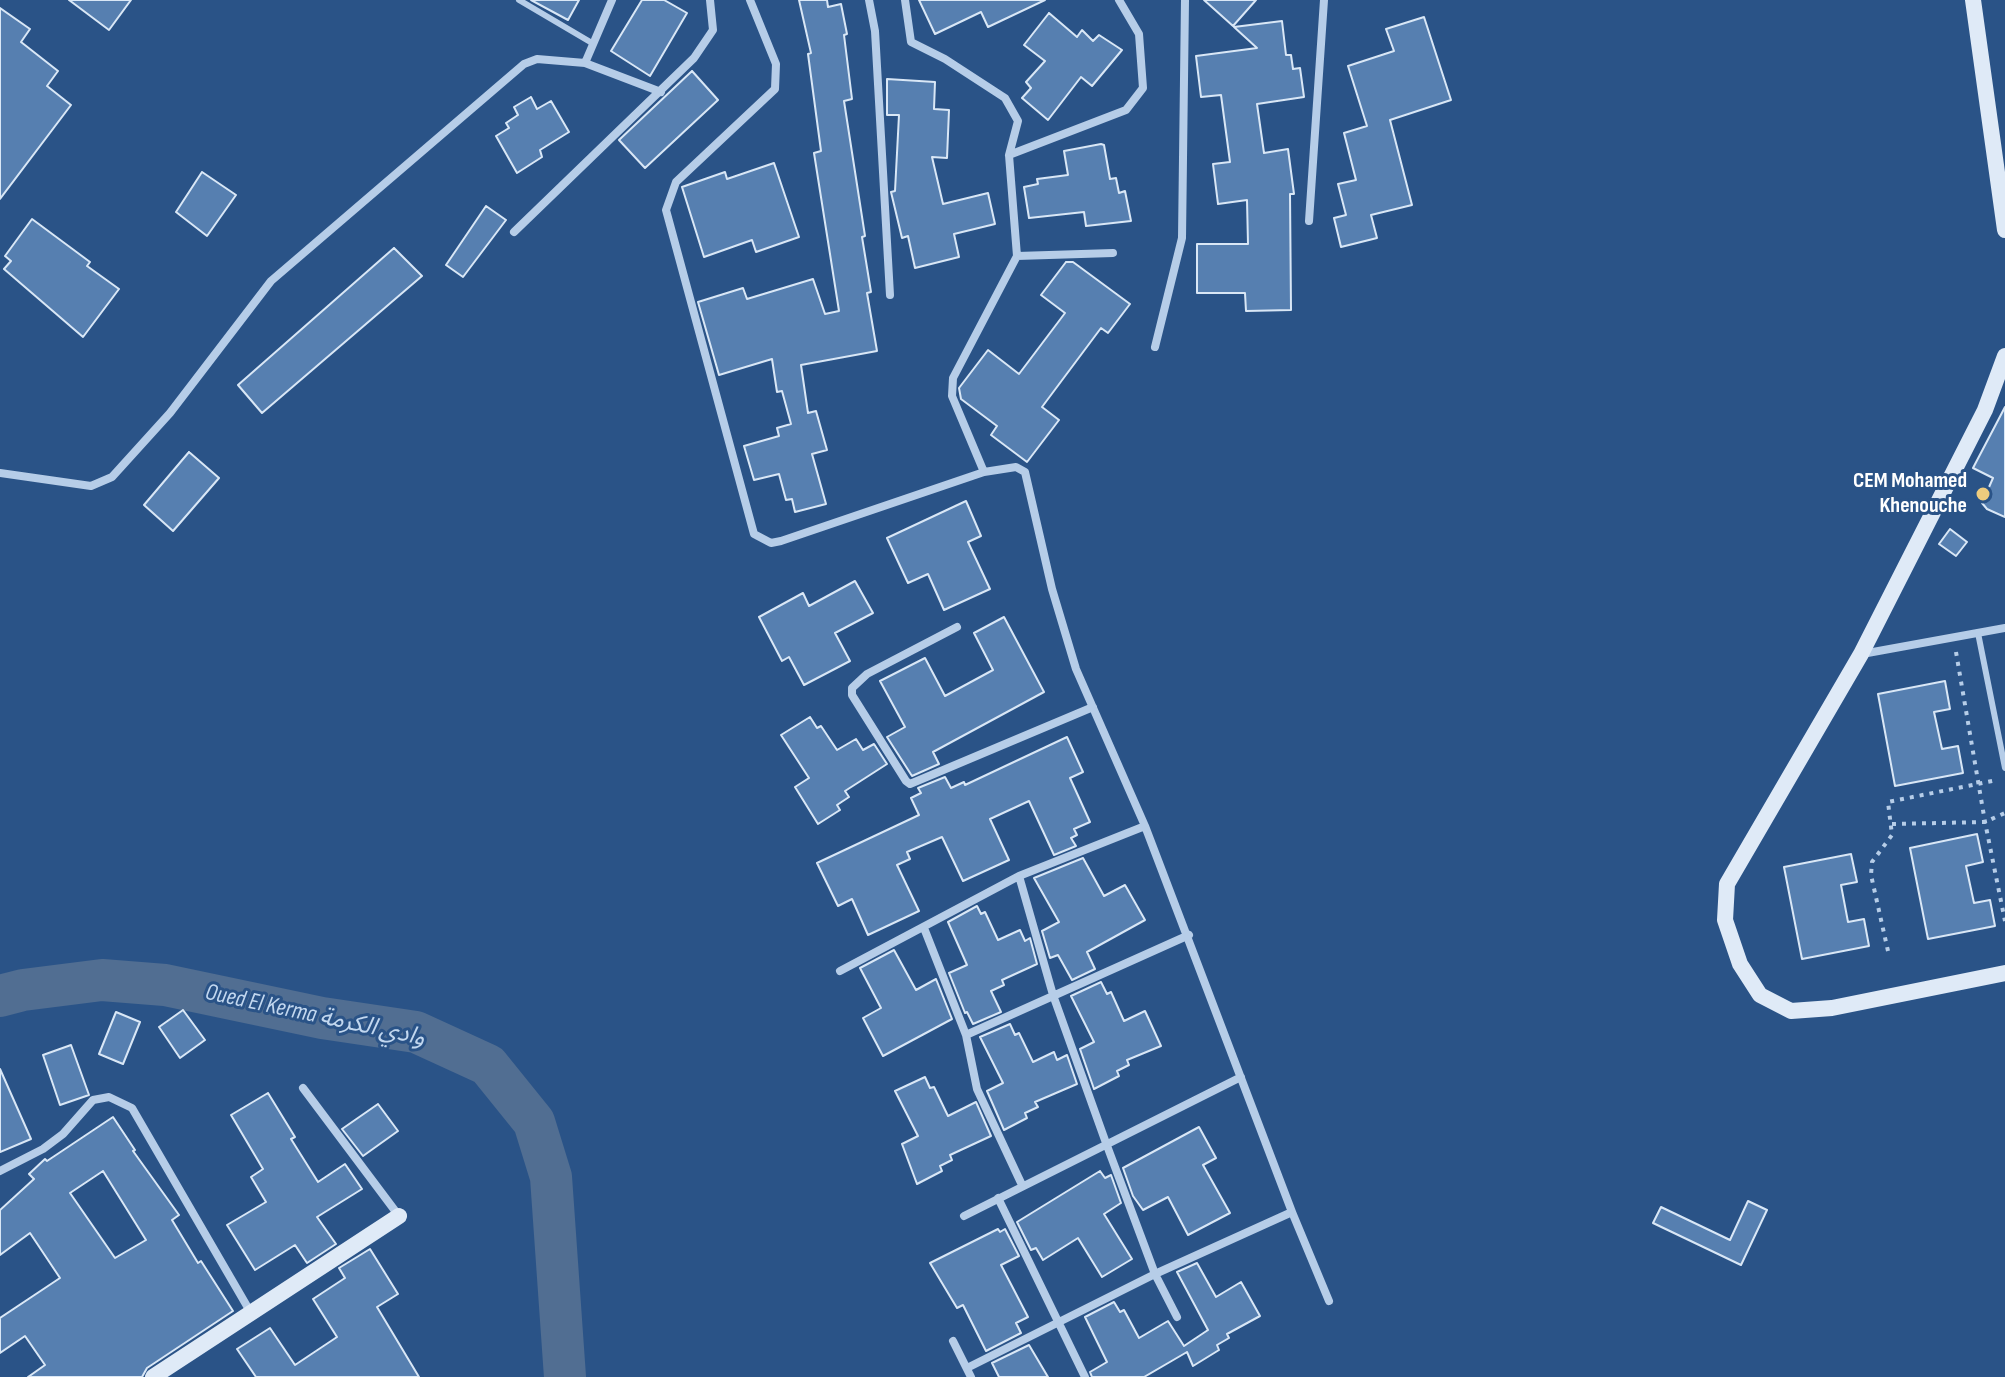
<!DOCTYPE html>
<meta charset="utf-8">
<style>
body{margin:0}
canvas{display:block;background:#2a5387}
</style>
<canvas width="2005" height="1377"></canvas>
<script>
const context = document.querySelector('canvas').getContext('2d');
context.lineJoin = 'round';
const poly = rows => new Path2D(rows.map(r => 'M' + r).join(''));
function trace(path, color, width, dash) { context.strokeStyle = color; context.lineWidth = width; context.lineCap = dash ? 'butt' : 'round'; context.setLineDash(dash || []); context.stroke(path); }
function fill(path, color) { context.fillStyle = color; context.fill(path, 'evenodd'); }
function drawText(font, color, halo, rows, align = 'center') {
  context.font = font + ' "Sofia Sans Condensed","Noto Sans Arabic",sans-serif'; context.lineWidth = 6; context.setLineDash([]); context.textBaseline = 'middle'; context.strokeStyle = halo; context.fillStyle = color; for (const [text, x, y, turn = 0] of rows) {
    context.save(); context.translate(x, y); context.rotate((+turn || 0) * Math.PI / 180); context.textAlign = isNaN(turn) ? turn : align; if (halo) context.strokeText(text, 0, 0); context.fillText(text, 0, 0); context.restore();
  }
}
trace(poly([
 [0,996,23,990,102,980,165,985,322,1018,416,1032,488,1065,534,1122,551,1177,565,1377]
]), '#516e92', 42);
const building = poly([
 [69,0,131,0,109,30,69,0],
 [531,0,579,0,568,20,531,0],
 [642,0,664,0,687,13,650,76,611,51,642,0],
 [799,0,827,0,828,7,841,4,847,34,844,35,852,99,844,101,865,236,862,237,871,292,867,293,877,351,801,365,808,413,816,411,827,450,812,454,826,504,795,512,792,499,786,500,779,474,754,480,744,446,779,436,777,428,791,424,782,391,777,392,772,359,719,375,698,302,743,288,747,299,813,279,825,314,839,311,814,153,821,151,808,54,811,53,799,0],
 [919,0,1045,0,988,27,981,12,935,34,919,0],
 [1204,0,1256,0,1233,26,1204,0],
 [0,8,30,29,21,42,58,71,47,86,71,105,0,199,0,8],
 [1049,13,1077,37,1082,30,1093,41,1099,35,1122,50,1092,86,1081,77,1048,120,1022,98,1031,88,1026,82,1045,61,1024,45,1049,13],
 [1424,17,1451,100,1390,120,1412,205,1371,215,1377,238,1341,247,1334,218,1346,215,1338,184,1356,180,1344,133,1367,126,1348,66,1394,51,1386,29,1424,17],
 [1282,21,1286,55,1291,55,1293,69,1300,68,1304,97,1257,104,1264,153,1288,149,1294,194,1290,194,1291,310,1246,311,1245,293,1197,293,1197,244,1248,244,1247,200,1218,204,1213,164,1230,162,1221,95,1201,97,1196,56,1257,48,1234,27,1282,21],
 [692,71,718,100,645,168,619,140,692,71],
 [887,79,935,82,934,109,949,110,947,158,932,157,943,204,988,193,995,224,954,234,959,257,915,268,908,236,902,238,891,192,895,191,899,115,887,115,887,79],
 [531,97,537,109,551,101,569,132,540,150,542,157,517,173,496,136,509,128,506,123,518,115,514,107,531,97],
 [1101,144,1104,145,1110,179,1116,178,1119,193,1125,191,1131,221,1086,226,1084,212,1029,218,1024,187,1038,184,1037,179,1068,175,1064,151,1101,144],
 [774,163,799,237,756,252,752,240,704,257,682,187,725,172,727,179,774,163],
 [202,172,236,195,207,236,176,212,202,172],
 [486,206,506,220,463,277,446,265,486,206],
 [32,219,90,262,87,266,119,289,83,337,4,269,11,261,5,256,32,219],
 [394,248,422,276,262,413,238,385,394,248],
 [1066,262,1073,262,1130,304,1108,333,1101,328,1042,407,1059,420,1027,462,991,435,997,426,961,399,959,388,988,350,1019,374,1065,313,1041,295,1066,262],
 [2005,407,2005,517,1987,509,1982,503,1993,478,1973,468,2005,407],
 [189,452,219,478,173,531,144,505,189,452],
 [966,501,981,536,968,542,990,589,944,610,928,574,908,583,887,538,966,501],
 [1950,529,1967,542,1956,556,1939,544,1950,529],
 [855,581,873,613,835,633,850,661,804,685,789,657,782,661,759,617,803,593,809,606,855,581],
 [1004,617,1044,692,933,752,939,764,912,776,887,737,905,727,880,681,925,658,945,696,993,670,974,633,1004,617],
 [1945,681,1950,709,1934,712,1942,749,1958,746,1963,773,1895,786,1878,694,1945,681],
 [810,717,817,728,821,726,837,750,856,739,863,750,874,744,887,764,845,791,849,797,837,805,840,810,818,824,795,787,809,778,781,735,810,717],
 [1067,737,1083,772,1070,778,1090,822,1074,829,1077,835,1071,838,1076,846,1054,855,1029,801,990,819,1009,860,963,881,942,837,907,852,910,859,897,865,919,911,868,935,852,899,838,906,817,863,919,815,911,798,921,793,918,788,945,777,951,788,964,782,965,785,1067,737],
 [1977,834,1983,862,1966,866,1974,903,1990,900,1995,926,1928,939,1910,848,1977,834],
 [1851,854,1857,882,1841,885,1848,922,1864,919,1869,946,1802,959,1784,867,1851,854],
 [1083,858,1104,896,1125,885,1145,920,1087,952,1095,969,1072,980,1058,955,1050,958,1042,931,1059,922,1034,878,1083,858],
 [977,906,981,914,985,912,998,940,1020,930,1025,941,1030,938,1037,964,1002,980,1004,985,991,991,1001,1012,973,1024,967,1012,965,1013,949,973,967,965,948,922,977,906],
 [894,950,916,990,936,979,952,1019,883,1056,863,1018,881,1008,860,968,894,950],
 [1101,982,1107,994,1111,992,1124,1021,1145,1011,1161,1046,1127,1060,1129,1065,1117,1071,1119,1076,1094,1089,1080,1049,1094,1042,1071,996,1101,982],
 [183,1010,205,1040,180,1058,159,1027,183,1010],
 [116,1012,140,1022,123,1064,99,1054,116,1012],
 [1010,1024,1015,1035,1019,1033,1033,1062,1054,1052,1057,1060,1067,1055,1077,1084,1035,1102,1038,1107,1025,1113,1027,1118,1004,1130,987,1091,1003,1083,980,1037,1010,1024],
 [71,1045,89,1095,60,1105,43,1055,71,1045],
 [0,1069,31,1139,0,1152,0,1069],
 [925,1077,930,1088,934,1087,948,1116,976,1102,991,1136,950,1155,952,1160,940,1166,942,1171,917,1184,902,1144,918,1136,895,1091,925,1077],
 [268,1093,295,1137,291,1139,318,1182,345,1164,362,1189,317,1217,336,1244,307,1263,295,1245,255,1270,227,1225,266,1202,251,1177,263,1169,231,1115,268,1093],
 [378,1104,398,1131,363,1156,342,1129,378,1104],
 [113,1117,135,1150,133,1151,179,1215,172,1220,198,1263,201,1261,233,1311,147,1368,142,1377,28,1377,45,1365,25,1336,0,1353,0,1318,60,1278,30,1233,0,1255,0,1210,34,1179,29,1174,45,1159,47,1161,113,1117],
 [103,1171,146,1240,115,1258,70,1193,103,1171],
 [1199,1127,1216,1158,1203,1165,1230,1213,1188,1235,1168,1197,1143,1210,1133,1196,1123,1168,1199,1127],
 [1100,1171,1105,1178,1111,1175,1121,1203,1104,1214,1132,1259,1102,1277,1078,1238,1043,1260,1036,1248,1031,1250,1017,1222,1100,1171],
 [1748,1201,1767,1210,1741,1265,1653,1223,1661,1207,1730,1240,1748,1201],
 [998,1229,1000,1232,1005,1229,1019,1256,1001,1265,1028,1317,1016,1323,1021,1333,986,1351,963,1305,957,1308,930,1263,998,1229],
 [370,1249,398,1294,377,1307,419,1377,256,1377,237,1349,270,1328,295,1365,337,1337,313,1299,345,1278,339,1268,370,1249],
 [1197,1263,1216,1297,1241,1282,1260,1316,1227,1334,1229,1338,1217,1345,1219,1350,1193,1366,1187,1352,1144,1377,1092,1377,1090,1372,1107,1362,1085,1317,1114,1302,1120,1312,1124,1310,1139,1338,1168,1321,1184,1346,1208,1330,1177,1272,1197,1263],
 [1029,1345,1048,1377,999,1377,992,1363,1029,1345]
]);
fill(building, '#567fb0');
trace(building, '#d9e7f6', 2);
trace(poly([
 [1956,652,1985,822,2005,921],
 [1892,824,1985,822,2005,813],
 [1888,951,1871,875,1872,862,1892,835,1888,802,1997,780]
]), '#b6cde8', 4, [4, 6]);
trace(poly([
 [519,0,592,43],
 [1978,633,2005,768]
]), '#b6cde8', 6);
trace(poly([
 [750,0,776,64,775,89,676,182,666,210,754,534,771,543,781,541,984,472,1016,467,1025,472,1052,589,1076,669,1145,826,1292,1212,1329,1301],
 [869,0,875,31,890,295],
 [905,0,911,42,945,59,1005,98,1018,121,1009,155],
 [585,63,612,0],
 [1309,221,1324,0],
 [514,232,694,58,713,30,710,0],
 [1017,256,1113,253],
 [1155,347,1182,238,1185,0],
 [984,472,952,396,953,378,1017,256,1009,155,1126,110,1143,88,1139,34,1119,0],
 [0,473,91,486,112,477,170,413,271,281,524,64,537,59,585,63,661,92],
 [957,627,867,674,852,688,852,695,906,781,910,784,1093,707],
 [1862,654,2005,628],
 [1019,876,1053,995,1106,1143,1155,1274,1177,1317],
 [924,928,966,1035,977,1089,1022,1185],
 [840,971,1019,876,1145,826],
 [966,1035,1189,935],
 [303,1088,399,1216],
 [0,1171,43,1149,63,1134,93,1100,109,1097,132,1108,251,1313],
 [998,1198,1085,1377],
 [964,1216,1241,1077],
 [953,1341,971,1377],
 [967,1368,1155,1274,1292,1212]
]), '#b6cde8', 8);
trace(poly([
 [1973,0,2005,230],
 [2005,356,1985,410,1861,654,1727,884,1725,920,1740,964,1760,995,1791,1011,1832,1008,2005,973],
 [153,1377,399,1216]
]), '#dfeaf7', 16);
for (const [x, y, r, color] of [
 [1983,494,8,"#eecc7e"]
]) { const dot = new Path2D(); dot.arc(x, y, r, 0, 2 * Math.PI); context.fillStyle = color; context.fill(dot); trace(dot, '#2a5387', 3); }
drawText('bold 22px', '#fff', '#2a5387', [
 ["CEM Mohamed",1967,481],
 ["Khenouche",1967,506]
], 'right');
drawText('italic 24px', '#c2d7ef', '#2a5387', [
 ["Oued El Kerma وادي الكرمة",315,1016,12]
]);
</script>
